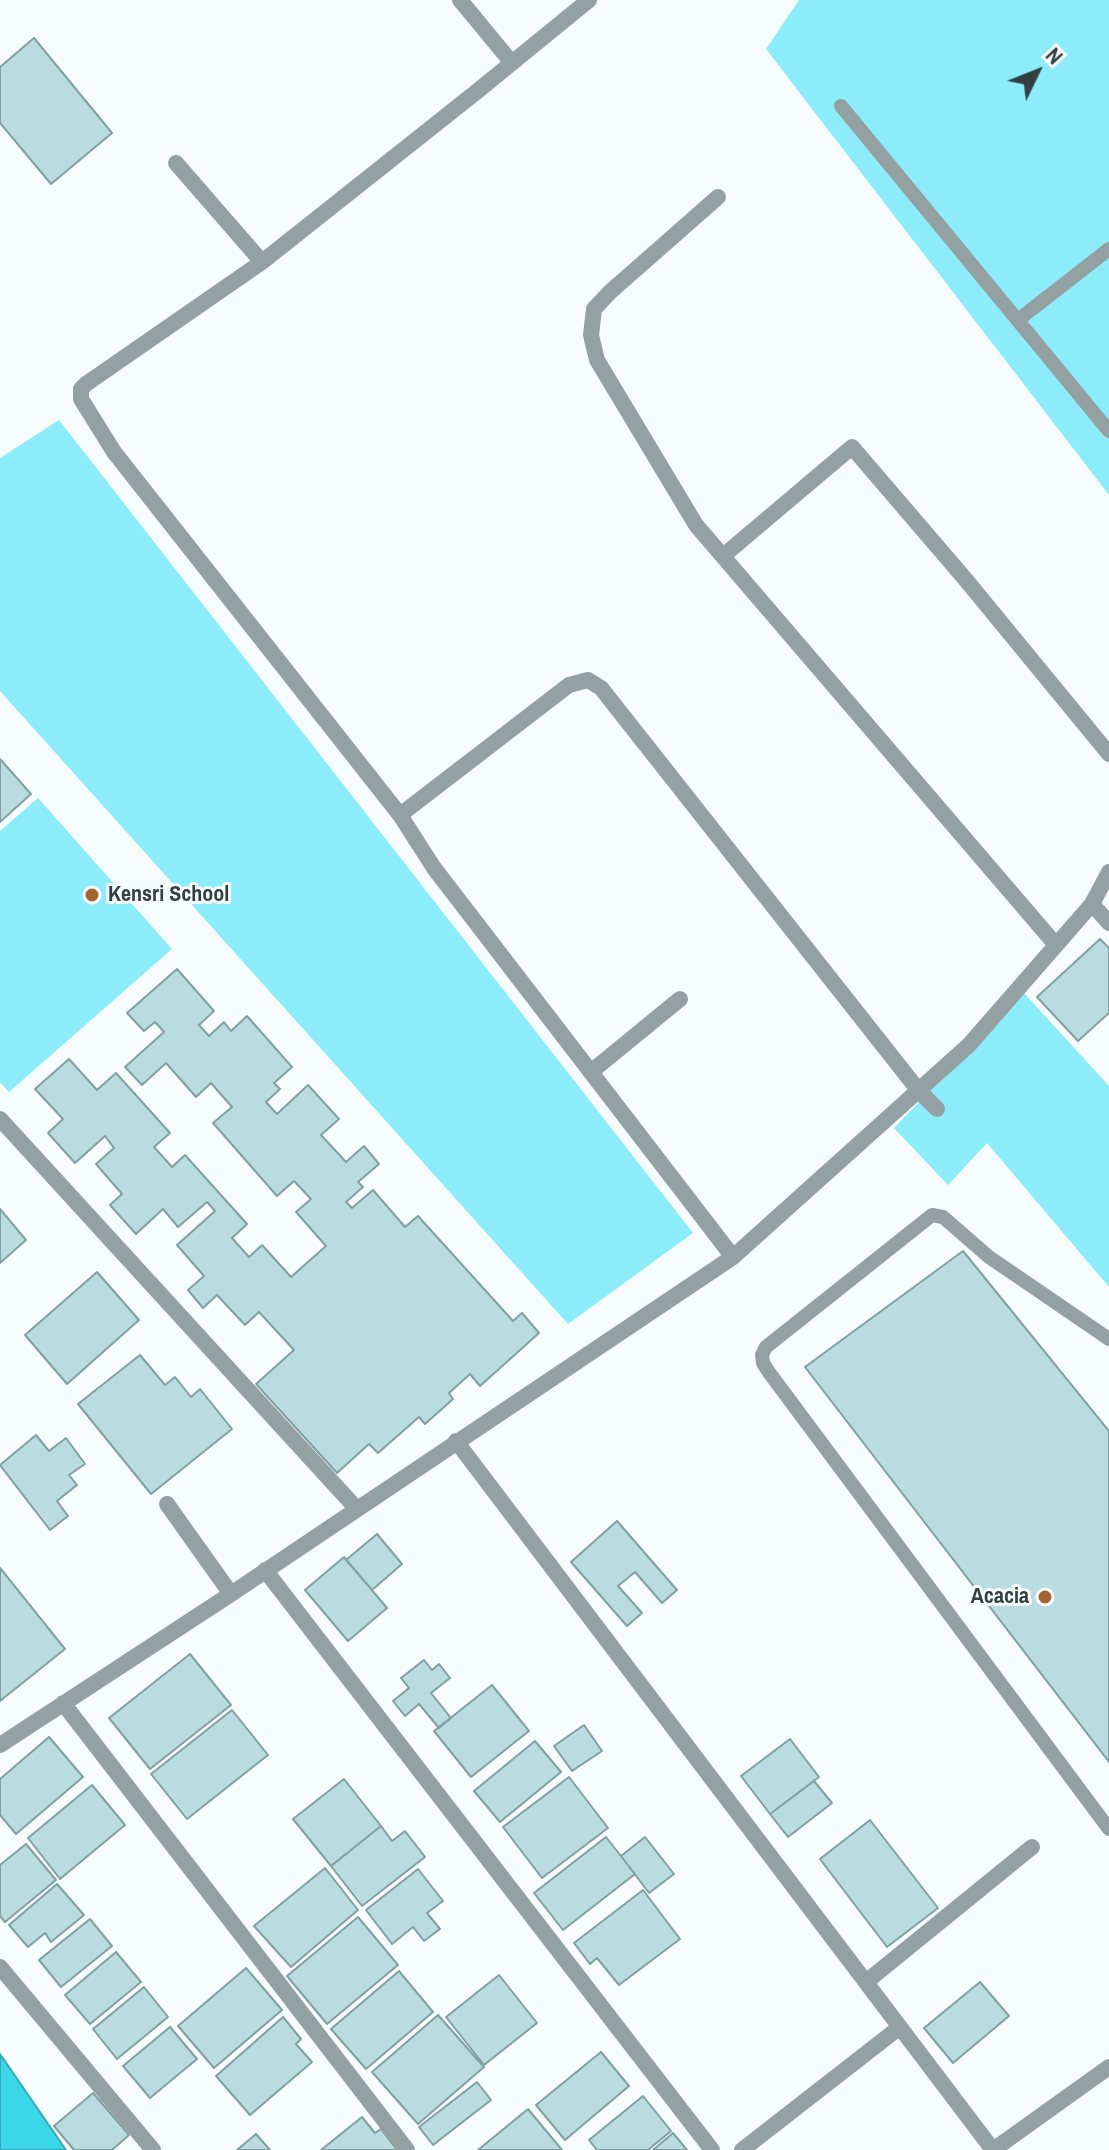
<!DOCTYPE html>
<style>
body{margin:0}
#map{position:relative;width:1109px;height:2150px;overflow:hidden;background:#f6fcfd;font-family:"Archivo Narrow",sans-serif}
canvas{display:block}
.north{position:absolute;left:997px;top:32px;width:80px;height:80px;-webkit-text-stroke:6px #f6fcfd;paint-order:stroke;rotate:47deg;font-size:22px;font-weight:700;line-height:32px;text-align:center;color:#324041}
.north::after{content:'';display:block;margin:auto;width:28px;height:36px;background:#324041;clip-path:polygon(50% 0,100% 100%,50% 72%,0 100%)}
</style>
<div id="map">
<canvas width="1109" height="2150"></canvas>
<div class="north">N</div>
</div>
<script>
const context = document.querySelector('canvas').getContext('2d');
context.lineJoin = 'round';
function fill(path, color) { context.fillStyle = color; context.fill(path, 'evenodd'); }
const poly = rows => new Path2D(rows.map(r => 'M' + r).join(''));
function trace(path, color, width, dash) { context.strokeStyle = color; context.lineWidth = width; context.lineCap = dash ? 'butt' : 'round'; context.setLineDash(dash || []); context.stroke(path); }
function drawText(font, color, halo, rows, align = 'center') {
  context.font = font + ' "Archivo Narrow",sans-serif'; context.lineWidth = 6; context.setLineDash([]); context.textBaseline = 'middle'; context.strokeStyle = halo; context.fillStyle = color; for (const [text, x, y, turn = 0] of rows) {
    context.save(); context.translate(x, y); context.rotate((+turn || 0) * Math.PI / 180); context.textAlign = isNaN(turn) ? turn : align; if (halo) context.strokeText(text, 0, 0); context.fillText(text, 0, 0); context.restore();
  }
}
fill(poly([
 [799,0,1109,0,1109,495,766,49],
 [59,420,693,1233,568,1324,0,691,0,458],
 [38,798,172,949,9,1092,0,1082,0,831],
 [1024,993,1109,1086,1109,1287,987,1143,948,1185,894,1128]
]), '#8decf9');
const water = poly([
 [0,2054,66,2150,0,2150,0,2054]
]);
fill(water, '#3bd7e9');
trace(water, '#38aab7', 2);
const building = poly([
 [34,38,112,133,51,184,0,123,0,67,34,38],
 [0,759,31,794,0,822,0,759],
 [1100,939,1109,948,1109,1013,1078,1041,1037,997,1100,939],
 [177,969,214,1011,199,1025,209,1036,224,1022,231,1031,247,1016,292,1067,274,1083,280,1089,266,1102,277,1114,308,1085,339,1119,321,1135,346,1162,364,1146,379,1164,358,1182,363,1187,346,1202,352,1208,373,1190,405,1227,418,1216,513,1321,522,1313,539,1333,480,1386,470,1374,449,1393,453,1399,425,1424,419,1417,378,1453,369,1444,337,1473,256,1384,294,1350,259,1312,245,1325,217,1295,203,1308,188,1290,204,1276,177,1245,215,1211,207,1202,178,1227,163,1209,136,1234,110,1205,122,1194,96,1164,114,1148,105,1136,75,1163,48,1133,63,1119,35,1089,69,1059,97,1090,116,1073,170,1133,154,1147,172,1167,185,1155,247,1224,232,1238,249,1257,262,1245,291,1277,326,1246,296,1212,311,1199,294,1181,277,1196,213,1123,232,1107,211,1083,196,1097,166,1063,142,1085,125,1067,164,1032,155,1022,144,1031,127,1013,177,969],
 [0,1209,26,1240,0,1263,0,1209],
 [963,1251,1109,1431,1109,1762,805,1367,963,1251],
 [97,1272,139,1320,67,1384,25,1335,97,1272],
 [140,1355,165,1385,175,1377,191,1397,200,1389,232,1429,151,1494,78,1404,140,1355],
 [36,1435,49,1451,66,1438,85,1464,69,1475,77,1485,57,1501,68,1516,50,1530,0,1465,36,1435],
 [617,1521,677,1590,662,1603,635,1572,618,1586,642,1613,627,1626,571,1562,617,1521],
 [377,1534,402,1564,372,1590,346,1560,377,1534],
 [344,1557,387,1608,348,1641,305,1590,344,1557],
 [0,1568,65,1649,0,1701,0,1568],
 [190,1654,231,1705,150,1769,109,1718,190,1654],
 [424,1660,432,1670,439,1664,450,1678,431,1693,451,1718,439,1728,419,1704,405,1716,393,1701,409,1688,401,1678,424,1660],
 [492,1685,529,1731,471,1777,434,1731,492,1685],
 [232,1710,268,1755,187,1819,151,1774,232,1710],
 [584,1725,602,1751,572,1771,554,1746,584,1725],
 [49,1737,83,1777,16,1834,0,1815,0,1779,49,1737],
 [790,1739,819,1777,770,1814,741,1776,790,1739],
 [535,1741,561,1772,500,1822,474,1791,535,1741],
 [569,1777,608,1828,542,1878,503,1827,569,1777],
 [344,1779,381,1826,331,1866,293,1819,344,1779],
 [814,1781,832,1803,788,1837,770,1814,814,1781],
 [92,1785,125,1825,60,1879,28,1838,92,1785],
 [870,1820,938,1908,887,1947,820,1859,870,1820],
 [381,1826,392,1841,405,1831,425,1857,362,1906,331,1866,381,1826],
 [606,1837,635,1874,563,1930,534,1893,606,1837],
 [645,1837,674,1874,649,1893,621,1856,645,1837],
 [26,1844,56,1880,5,1922,0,1916,0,1865,26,1844],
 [325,1868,358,1910,291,1967,254,1926,325,1868],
 [418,1869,443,1901,427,1913,440,1929,424,1941,413,1927,392,1944,366,1910,418,1869],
 [57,1884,84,1915,51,1942,45,1933,28,1947,9,1925,57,1884],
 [643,1890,680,1939,619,1985,597,1958,590,1964,574,1943,643,1890],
 [358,1917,398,1965,327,2024,287,1976,358,1917],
 [90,1919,112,1946,61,1987,39,1960,90,1919],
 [116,1952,141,1982,90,2024,65,1995,116,1952],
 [246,1968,282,2010,214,2068,178,2026,246,1968],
 [399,1971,433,2012,366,2069,331,2029,399,1971],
 [499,1975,537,2023,484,2065,446,2017,499,1975],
 [980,1982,1009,2016,953,2063,924,2028,980,1982],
 [144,1987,168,2017,117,2059,93,2029,144,1987],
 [438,2015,484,2067,418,2124,372,2072,438,2015],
 [283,2017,301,2039,296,2044,312,2062,250,2115,216,2076,283,2017],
 [170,2027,197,2059,150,2098,123,2066,170,2027],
 [601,2052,629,2086,565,2140,536,2105,601,2052],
 [477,2082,491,2100,433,2145,419,2127,477,2082],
 [93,2093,129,2135,112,2150,74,2150,54,2126,93,2093],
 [643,2096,671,2131,648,2150,597,2150,589,2140,643,2096],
 [528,2109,562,2150,478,2150,528,2109],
 [362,2117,375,2133,381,2129,397,2150,321,2150,362,2117],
 [673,2133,687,2150,653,2150,673,2133],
 [256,2134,270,2150,237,2150,256,2134]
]);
fill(building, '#badbdf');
trace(building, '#81a0a4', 2);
trace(poly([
 [841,106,1109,431],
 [1018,320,1109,249],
 [1109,1339,989,1257,943,1217,932,1215,766,1347,762,1355,763,1363,768,1371,1109,1829]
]), '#94a1a3', 14);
trace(poly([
 [460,0,512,63],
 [589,0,475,93,262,262,86,384,81,389,81,399,114,452,400,815,434,868,733,1257],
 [176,163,262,262],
 [718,197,610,292,594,309,591,335,597,360,696,525,1056,945],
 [723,556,852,447,966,580,1109,754],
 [400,815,569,685,588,680,601,688,919,1091,937,1109],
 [1092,904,1109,923],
 [592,1071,680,999],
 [0,1119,356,1508],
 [456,1441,993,2150,1109,2067],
 [167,1504,231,1594],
 [265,1570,712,2150],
 [63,1703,407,2150],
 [0,1745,231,1594,733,1257,969,1045,1092,904,1109,872],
 [0,1967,153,2150],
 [866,1982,1032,1847],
 [742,2150,900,2027]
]), '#94a1a3', 16);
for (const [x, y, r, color] of [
 [92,895,8,"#a5632f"],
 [1045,1597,8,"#a5632f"]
]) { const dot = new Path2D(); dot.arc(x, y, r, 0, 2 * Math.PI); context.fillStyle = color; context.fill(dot); trace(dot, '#f6fcfd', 3); }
drawText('bold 22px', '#324041', '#f6fcfd', [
 ["Kensri School",108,895],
 ["Acacia",1029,1597,"right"]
], 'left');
</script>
